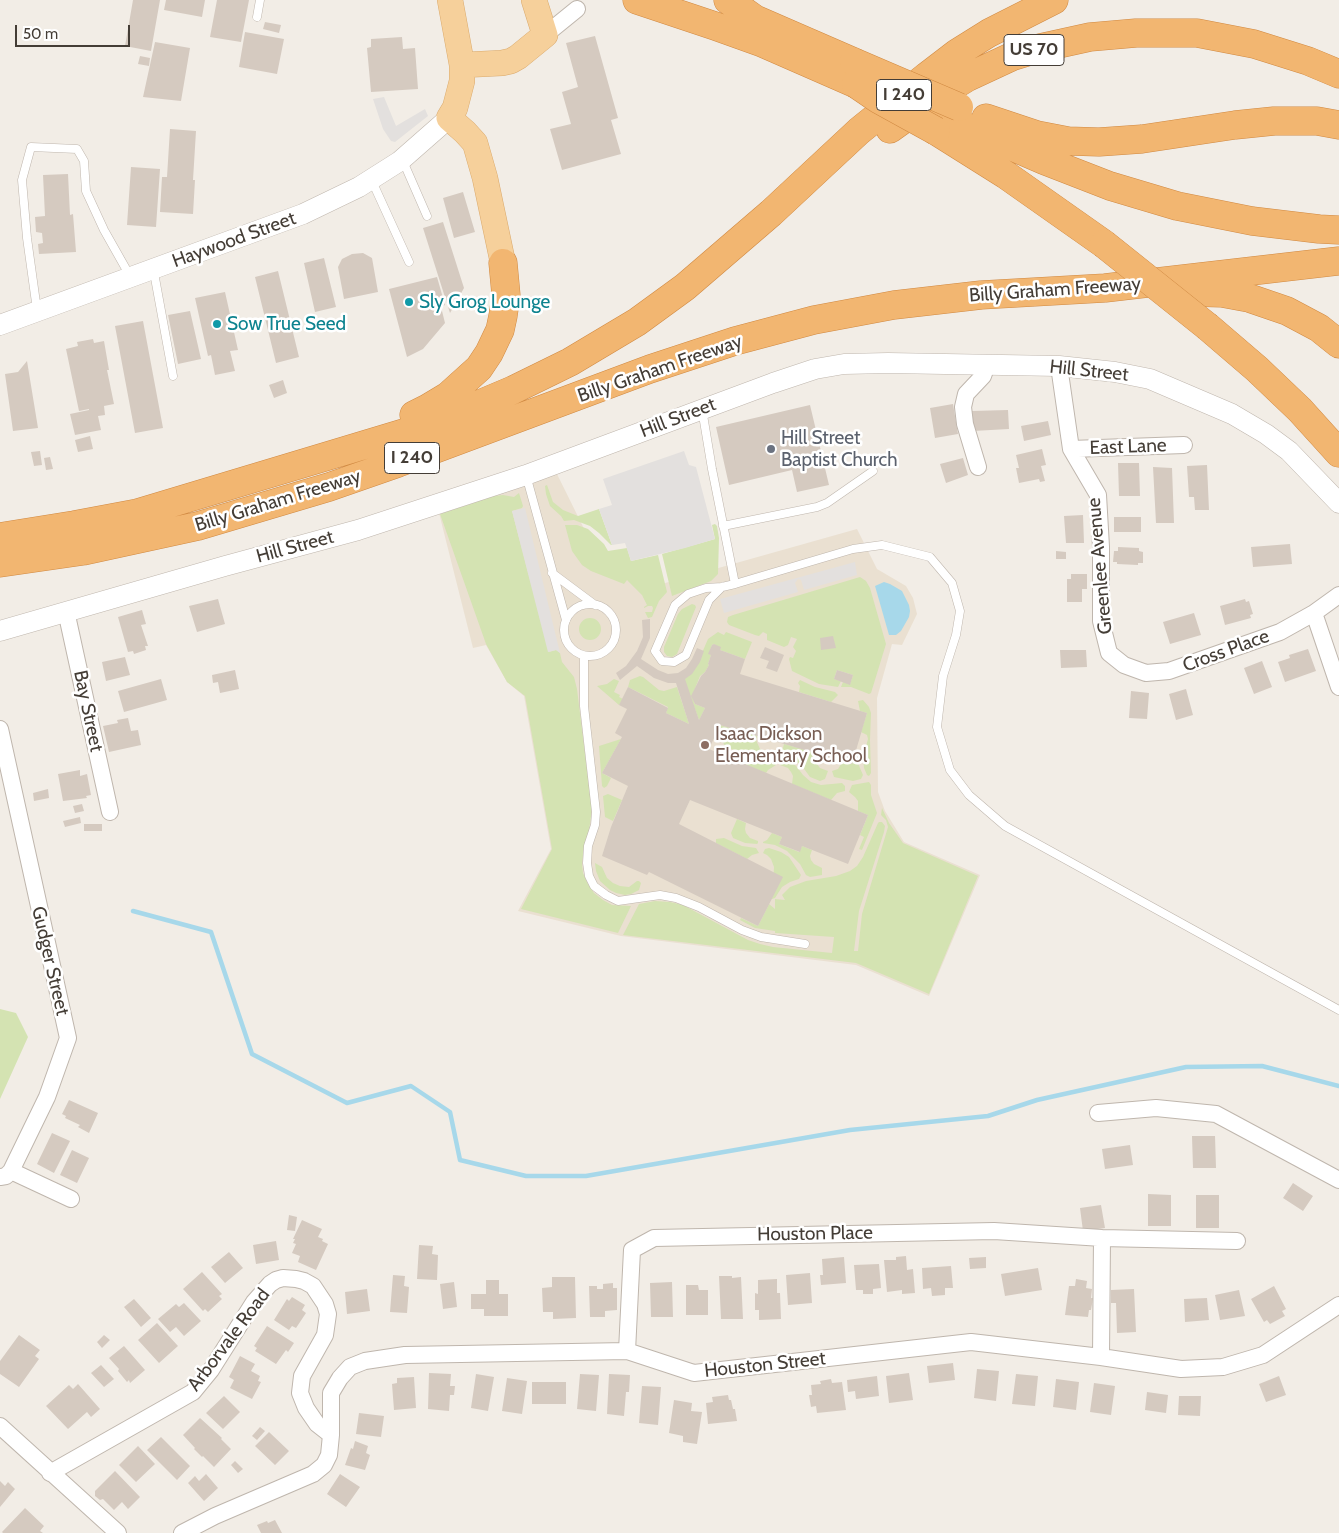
<!DOCTYPE html>
<style>
body{margin:0}
#map{position:relative;width:1339px;height:1533px;overflow:hidden;background:#f2ede6;font-family:Cabin,sans-serif}
canvas{display:block}
.scale{position:absolute;left:15px;top:25px;width:115px;height:22px;box-sizing:border-box;border:2px solid #443d36;border-top:0;padding-left:6px;font-size:15px;line-height:18px;white-space:nowrap;color:#443d36;-webkit-text-stroke:4px #fff;paint-order:stroke}
</style>
<div id="map">
<canvas width="1339" height="1533"></canvas>
<div class="scale">50 m</div>
</div>
<script>
const context = document.querySelector('canvas').getContext('2d');
context.lineJoin = 'round';
function fill(path, color) { context.fillStyle = color; context.fill(path, 'evenodd'); }
const poly = rows => new Path2D(rows.map(r => 'M' + r).join(''));
function trace(path, color, width, dash) { context.strokeStyle = color; context.lineWidth = width; context.lineCap = dash ? 'butt' : 'round'; context.setLineDash(dash || []); context.stroke(path); }
function drawText(font, color, halo, rows, align = 'center') {
  context.font = font + ' Cabin,sans-serif'; context.lineWidth = 5; context.setLineDash([]); context.textBaseline = 'middle'; context.strokeStyle = halo; context.fillStyle = color; for (const [text, x, y, turn = 0] of rows) {
    context.save(); context.translate(x, y); context.rotate((+turn || 0) * Math.PI / 180); context.textAlign = isNaN(turn) ? turn : align; if (halo) context.strokeText(text, 0, 0); context.fillText(text, 0, 0); context.restore();
  }
}
fill(poly([
 [556,472,599,559,651,587,857,529,877,569,906,586,913,598,917,614,902,645,892,644,877,698,878,792,885,811,904,842,980,875,929,996,856,965,621,936,518,911,551,849,524,696,507,682,486,645,473,648,439,513]
]), '#eae0d1');
fill(poly([
 [547,485,553,502,563,510,578,516,599,509,612,545,611,545,599,533,590,526,574,520,564,521,561,516,550,506,546,494,545,486],
 [519,493,523,506,522,508,512,511,549,652,556,650,560,653,562,662,574,677,577,689,592,809,589,831,583,855,582,864,583,873,588,884,594,893,603,900,612,905,631,906,618,933,521,909,552,849,525,696,507,682,486,644,440,514,494,496,503,495,514,497],
 [715,524,717,526,719,538,718,574,711,581,672,596,662,554,715,539,712,525],
 [565,525,577,525,588,529,604,544,608,551,627,548,631,561,658,555,667,592,659,601,652,617,648,618,645,612,652,612,653,608,652,606,648,606,644,608,644,607,647,605,642,595,627,580,624,584,591,571,582,565,572,551],
 [860,577,866,581,870,588,886,644,871,693,869,694,851,687,841,687,843,682,850,684,853,675,837,670,834,679,841,681,838,687,819,684,792,671,789,659,790,657,793,658,796,651,793,647,797,639,791,637,788,645,784,647,767,640,767,634,763,632,759,636,755,635,729,625,727,622,728,617,733,615],
 [692,604,695,605,696,607,677,654,672,657,667,656,664,652,664,647,678,614,682,609],
 '579 629a11 11 0 1 1 22 0a11 11 0 1 1-22 0Z',
 [718,632,724,635,726,632,752,642,745,659,720,650,714,644,712,645,709,653,711,655,708,664,709,665,705,672,700,676,692,696,695,704,705,708,699,720,684,679,698,662,708,639],
 [640,676,643,677,659,690,664,691,677,687,689,724,666,713,668,707,628,687,630,680],
 [614,679,619,681,614,692,620,695,619,697,623,699,619,705,597,686,607,684],
 [800,680,815,687,835,692,838,695,831,702,799,692,800,686,798,683],
 [863,700,869,707,871,713,870,740,871,773,869,776,867,775,864,768,863,757,868,739,867,735,861,732,867,713,860,711,858,701],
 [720,725,757,736,756,740,760,749,771,754,770,759,756,758,726,747,722,741,715,737],
 [621,739,602,773,611,778,607,786,604,788,602,786,599,746],
 [784,744,816,753,817,764,820,768,828,771,825,779,820,781,810,777,802,766,791,757,780,758,777,757,776,754,783,748],
 [728,752,733,752,751,761,759,763,775,763,776,765,768,770,766,773,726,757],
 [853,760,857,761,863,775,861,779,853,781,834,777,832,771,838,769,843,761,852,764],
 [784,761,792,762,797,767,803,775,811,782,821,785,842,783,845,786,845,791,837,793,831,800,792,784,793,776,791,772,788,768,780,765],
 [869,782,871,785,871,795,877,813,862,850,859,849,864,837,860,835,868,815,858,811,858,801,855,797,849,792,852,785],
 [608,794,622,800,613,821,605,817,603,796],
 [882,808,889,823,903,843,978,876,929,994,856,963,623,935,639,904,655,901,670,902,683,905,748,940,760,944,773,947,832,953,834,937,775,933,775,931,755,928,740,920,741,918,758,926,769,904,775,909,775,899,785,900,782,895,790,887,806,881,836,876,850,871,857,866,863,857,878,823,879,822,882,822,885,826,884,832,859,911,854,951,858,951,862,914,888,827,886,820,881,815],
 [737,819,746,823,745,829,746,833,750,838,758,841,758,843,757,844,745,843,733,838,731,833],
 [772,833,782,837,779,844,799,852,802,846,812,850,810,856,811,860,814,864,822,868,822,875,810,877,806,875,800,864,787,851,775,845,763,843,763,842,767,840],
 [724,838,742,846,756,848,759,853,752,855,747,859,716,843,716,839],
 [769,848,781,852,789,857,801,875,799,879,790,882,782,887,775,898,772,899,774,867,771,859,767,855,763,853,765,849],
 [595,863,602,867,607,878,613,883,620,886,629,887,637,881,639,881,641,883,639,890,631,894,625,895,616,893,610,890,600,881,596,871],
 [0,1009,16,1013,28,1037,0,1099]
]), '#d4e3b2');
fill(poly([
 [384,97,396,126,425,109,428,116,395,142,391,141,383,129,373,99],
 [684,451,689,465,696,467,715,539,685,548,631,561,625,543,612,545,599,509,612,505,603,479],
 [525,508,560,653,556,650,548,652,512,511],
 [855,562,857,575,804,590,801,580,798,579,795,583,798,592,724,613,720,599]
]), '#e3e0de');
fill(poly([
 [884,582,890,584,902,591,909,605,910,611,909,617,901,631,896,635,889,635,875,586]
]), '#a7d8ea');
trace(poly([
 [133,911,211,932,252,1054,347,1103,411,1086,450,1112,460,1160,526,1176,586,1176,850,1130,988,1116,1037,1100,1186,1067,1262,1066,1339,1086]
]), '#a7d8ea', 4.5);
fill(poly([
 [133,0,160,0,151,51,125,46],
 [166,0,205,0,202,17,164,10],
 [217,0,249,0,241,42,210,37],
 [265,22,281,25,279,33,263,29],
 [245,32,284,39,277,74,239,67],
 [595,36,618,118,611,120,621,154,562,170,550,129,571,124,562,92,578,87,566,43],
 [402,37,403,49,415,48,418,89,371,92,367,48,371,47,371,39],
 [155,42,190,48,181,101,143,97],
 [140,56,150,58,149,66,138,64],
 [170,129,196,131,193,180,195,180,193,214,160,212,162,177,167,177],
 [131,167,160,169,156,227,127,225],
 [68,174,70,215,73,214,76,252,39,254,38,244,43,243,42,233,36,232,35,217,45,216,43,175],
 [463,192,475,232,454,238,443,198],
 [443,222,464,288,450,313,423,228],
 [363,253,372,258,378,292,344,299,338,267,342,259,352,254],
 [324,258,336,307,315,312,304,263],
 [278,271,299,357,276,363,255,277],
 [437,277,445,305,441,307,445,323,423,349,407,357,389,289],
 [225,292,238,350,230,351,235,371,215,375,211,355,208,356,195,298],
 [190,311,201,359,178,364,168,315],
 [143,321,163,428,135,433,115,326],
 [93,339,94,343,104,341,109,370,107,370,114,404,104,406,105,415,98,416,101,430,75,435,70,414,89,410,89,409,79,411,66,349,78,346,77,342],
 [27,361,38,428,13,431,5,374,18,372],
 [283,380,287,393,274,398,269,385],
 [953,404,958,434,935,438,930,408],
 [810,405,829,485,797,492,792,470,729,485,716,427],
 [1008,410,1009,429,973,431,972,411],
 [1048,421,1051,435,1024,441,1021,426],
 [90,436,93,449,78,452,75,440],
 [1042,449,1046,465,1041,466,1045,481,1040,482,1039,479,1019,483,1016,468,1019,468,1016,455],
 [40,451,42,465,34,466,31,452],
 [50,457,53,469,46,470,44,458],
 [963,458,968,475,946,483,940,464],
 [1118,463,1139,463,1140,496,1119,496],
 [1207,465,1209,510,1195,510,1194,497,1189,497,1187,466],
 [1153,467,1172,468,1174,523,1156,523],
 [1083,515,1084,543,1066,543,1064,516],
 [1114,517,1141,517,1141,532,1114,532],
 [1290,544,1292,564,1253,567,1251,547],
 [1118,547,1139,548,1139,551,1143,552,1143,563,1138,563,1138,565,1117,564,1117,562,1113,562,1114,551,1118,551],
 [1056,551,1066,552,1066,559,1056,559],
 [1071,574,1087,574,1087,589,1082,589,1082,602,1067,602,1067,579,1071,579],
 [218,599,225,624,197,632,189,606],
 [1245,599,1246,602,1249,601,1253,614,1250,615,1251,618,1225,625,1220,606],
 [142,610,146,624,141,625,148,646,145,646,146,650,134,654,133,651,128,652,118,617],
 [1194,613,1201,635,1170,644,1163,622],
 [650,619,650,638,641,659,658,670,668,674,678,673,686,668,692,659,697,648,704,651,700,662,692,674,685,679,699,720,705,708,695,704,691,696,701,676,705,672,709,665,708,664,711,655,708,654,712,645,714,644,721,647,720,650,745,659,740,674,867,713,852,764,720,725,709,749,868,815,848,864,802,846,800,852,779,844,782,837,690,800,679,824,783,877,758,926,649,872,647,875,602,856,611,827,628,786,602,773,622,737,615,733,627,709,619,705,628,687,668,708,666,713,689,724,676,683,668,683,654,678,637,666,620,680,616,673,626,666,637,651,643,637,642,620],
 [833,636,836,648,821,650,820,638],
 [765,647,784,655,777,672,766,668,769,661,760,658],
 [1308,649,1316,671,1285,682,1278,662,1290,658,1289,655],
 [1060,650,1086,650,1087,667,1061,668],
 [125,657,130,675,106,681,102,662],
 [1262,661,1272,687,1254,694,1244,668],
 [235,670,239,689,220,693,218,682,213,683,212,675],
 [837,670,853,675,850,685,834,679],
 [161,679,167,700,124,712,118,691],
 [1186,689,1193,715,1176,720,1169,694],
 [1131,691,1149,693,1147,719,1129,718],
 [128,718,131,731,138,730,141,745,109,752,103,726,118,723,117,720],
 [80,770,80,776,87,774,91,795,86,796,87,798,63,801,58,774],
 [48,789,49,798,34,801,33,793],
 [82,804,84,811,75,813,73,806],
 [80,817,81,823,65,827,63,821],
 [84,824,102,824,102,831,84,831],
 [69,1100,98,1113,89,1133,78,1127,80,1125,65,1118,66,1116,62,1114],
 [52,1133,70,1141,54,1173,37,1164],
 [1192,1136,1215,1136,1216,1168,1193,1168],
 [1130,1145,1133,1165,1105,1169,1102,1149],
 [72,1150,89,1158,77,1183,60,1175],
 [1293,1183,1313,1196,1303,1211,1283,1198],
 [1148,1194,1171,1195,1171,1226,1148,1226],
 [1196,1195,1219,1195,1219,1228,1196,1228],
 [1101,1205,1105,1228,1083,1231,1080,1208],
 [289,1215,297,1217,295,1231,287,1230],
 [302,1220,322,1229,318,1237,323,1239,322,1241,328,1244,316,1270,298,1262,300,1256,292,1253,296,1244,293,1243,295,1239,293,1239],
 [276,1241,279,1260,256,1264,253,1245],
 [419,1245,433,1246,432,1254,438,1255,437,1280,417,1279],
 [229,1252,243,1268,225,1283,211,1267],
 [906,1256,907,1270,913,1269,915,1293,902,1294,902,1290,887,1292,884,1260,896,1260,896,1257],
 [844,1257,846,1283,821,1285,820,1275,823,1275,822,1259],
 [986,1257,986,1268,970,1269,969,1258],
 [879,1264,881,1288,873,1289,873,1294,863,1294,863,1290,856,1290,854,1265],
 [951,1266,953,1288,945,1288,945,1295,932,1296,931,1288,923,1289,922,1268],
 [1038,1268,1042,1290,1005,1296,1001,1274],
 [202,1272,222,1294,219,1296,222,1299,208,1312,205,1309,203,1311,183,1289],
 [810,1273,812,1303,788,1305,786,1275],
 [393,1275,405,1276,404,1286,409,1287,407,1313,390,1312],
 [719,1276,732,1276,732,1278,741,1277,743,1319,721,1319],
 [552,1277,575,1277,576,1318,553,1319,553,1312,543,1312,542,1288,552,1287],
 [777,1279,777,1293,780,1293,781,1319,759,1320,759,1310,755,1310,755,1293,758,1294,758,1280],
 [1076,1279,1087,1281,1086,1288,1092,1289,1091,1298,1093,1298,1091,1310,1089,1310,1088,1317,1065,1315,1069,1286,1075,1286],
 [486,1280,499,1280,499,1294,508,1294,508,1316,484,1316,484,1309,471,1309,471,1294,486,1294],
 [454,1282,457,1307,443,1309,440,1284],
 [672,1282,673,1317,651,1317,650,1283],
 [613,1283,613,1288,617,1288,617,1310,605,1311,605,1317,590,1317,589,1286,597,1286,597,1289,603,1289,603,1284],
 [686,1285,698,1285,699,1290,708,1290,708,1315,686,1315],
 [1274,1286,1286,1309,1282,1311,1285,1316,1270,1324,1267,1320,1264,1322,1251,1299],
 [367,1289,370,1311,347,1314,345,1292],
 [1134,1289,1136,1332,1117,1333,1116,1303,1111,1303,1111,1290],
 [1239,1290,1245,1316,1220,1320,1215,1295],
 [292,1297,305,1305,302,1310,306,1313,296,1328,292,1326,289,1330,274,1320,287,1299,289,1301],
 [1207,1298,1209,1320,1185,1322,1184,1299],
 [134,1299,151,1318,141,1327,124,1307],
 [184,1303,201,1321,184,1336,176,1327,170,1332,158,1319,176,1304,179,1307],
 [157,1323,178,1346,159,1363,138,1340],
 [267,1326,294,1343,288,1352,286,1350,276,1364,255,1351,257,1348,254,1346],
 [19,1335,40,1350,35,1356,39,1359,19,1387,0,1374,0,1361],
 [104,1335,110,1340,102,1348,97,1342],
 [124,1346,145,1370,130,1383,129,1380,127,1382,118,1371,119,1369,109,1358],
 [240,1356,255,1364,251,1371,260,1376,258,1381,261,1382,252,1399,230,1388,234,1380,229,1377],
 [953,1363,955,1380,929,1383,927,1366],
 [101,1365,114,1379,104,1387,91,1373],
 [977,1369,999,1371,996,1401,974,1398],
 [429,1373,451,1374,450,1386,455,1386,454,1395,450,1395,449,1411,428,1409],
 [909,1373,913,1400,889,1403,886,1376],
 [476,1374,494,1377,488,1411,471,1408],
 [580,1374,599,1375,596,1411,577,1409],
 [609,1374,630,1375,629,1392,626,1392,624,1416,607,1414],
 [1016,1374,1038,1376,1035,1406,1012,1404],
 [877,1376,879,1396,856,1399,855,1391,848,1392,847,1380],
 [1279,1376,1286,1395,1266,1402,1259,1384],
 [414,1377,416,1408,394,1410,392,1384,397,1383,397,1378],
 [507,1378,527,1381,522,1414,502,1411],
 [831,1379,832,1383,842,1382,846,1410,817,1413,816,1406,811,1407,809,1395,812,1395,811,1385,821,1384,820,1381],
 [1056,1379,1079,1382,1076,1410,1053,1407],
 [532,1382,566,1382,566,1404,532,1404],
 [1094,1383,1115,1386,1111,1415,1090,1412],
 [78,1384,100,1409,91,1417,87,1412,68,1429,46,1406,69,1385,73,1389],
 [642,1386,661,1387,658,1425,639,1423],
 [1147,1392,1168,1395,1166,1413,1145,1410],
 [728,1395,729,1400,731,1400,733,1409,735,1409,737,1421,708,1424,706,1403,713,1402,712,1397],
 [224,1396,240,1412,223,1429,206,1413],
 [1179,1396,1201,1396,1200,1416,1178,1415],
 [674,1400,692,1403,691,1411,702,1412,697,1444,683,1442,683,1436,669,1433],
 [359,1413,384,1416,381,1437,356,1434],
 [200,1418,222,1438,221,1439,231,1449,214,1467,203,1456,202,1457,194,1449,195,1448,183,1435],
 [260,1427,265,1431,257,1440,252,1436],
 [269,1432,289,1451,275,1465,255,1446],
 [161,1437,190,1466,177,1480,147,1450],
 [355,1441,368,1446,366,1453,370,1455,365,1470,345,1465,351,1448,353,1449],
 [138,1446,155,1464,136,1482,119,1465],
 [235,1461,243,1469,238,1473,231,1465],
 [115,1471,140,1497,128,1509,122,1502,114,1510,103,1499,100,1500,95,1496,95,1491],
 [206,1474,218,1488,204,1501,188,1483,195,1476,199,1481],
 [340,1474,360,1487,346,1507,327,1494],
 [0,1481,5,1486,8,1482,15,1489,0,1507],
 [25,1508,44,1526,40,1531,43,1533,3,1533,2,1532],
 [275,1520,282,1533,261,1533,257,1525,267,1521,268,1523]
]), '#d5cac0');
const service = poly([
 [257,17,260,0],
 [403,161,427,216],
 [372,181,409,262],
 [151,270,155,278,173,376],
 [37,310,27,238,22,180,31,147,77,149,84,161,86,191,104,230,130,276],
 [702,409,712,469,735,584],
 [526,475,566,620],
 [723,526,817,507,827,503,873,471],
 [552,573,595,605],
 [722,587,709,600,686,655,674,662,662,661,655,651,675,605,688,594,706,588,722,587,735,584,853,549,882,545,930,557,952,583,960,611,956,635,943,676,937,727,950,770,969,795,1005,826,1339,1010],
 '564 630a26 26 0 1 1 52 0a26 26 0 1 1-52 0Z',
 [584,656,584,706,596,812,595,825,588,846,587,863,589,876,594,886,606,895,618,901,660,895,676,898,699,907,742,930,761,937,805,944]
]);
const minor = poly([
 [545,35,577,9],
 [1059,366,1071,449,1098,495,1101,547,1101,621,1109,653,1124,665,1146,673,1169,671,1280,632,1314,613,1339,595],
 [1071,449,1184,445],
 [978,467,965,424,963,407,966,394,983,376,987,365],
 [66,611,110,812],
 [1314,613,1339,687],
 [0,729,68,1038,47,1097,11,1171,6,1176,0,1177],
 [1098,1113,1156,1108,1216,1114,1339,1180],
 [11,1171,71,1199],
 [627,1351,632,1250,654,1238,994,1231,1102,1238,1237,1241],
 [1101,1357,1102,1238],
 [0,1426,118,1533],
 [50,1473,193,1392,211,1370,254,1302,270,1284,276,1280,283,1278,296,1279,304,1281,313,1286,325,1304,328,1314,325,1335,302,1376,300,1393,306,1408,317,1424,331,1435],
 [182,1533,215,1516,313,1474,324,1465,329,1455,331,1435,331,1393,340,1378,350,1367,365,1361,405,1355,627,1351,694,1373,971,1342,1101,1357,1181,1369,1223,1367,1263,1355,1339,1305]
]);
const tertiary = poly([
 [0,325,303,214,359,187,400,161,449,118],
 [0,631,225,566,358,530,526,475,773,383,815,369,844,364,888,363,1059,366,1115,372,1150,379,1232,414,1266,434,1289,451,1339,503]
]);
const primary = poly([
 [450,0,462,65,462,81,455,108,449,118,465,132,475,143,485,178,503,263],
 [462,65,502,63,511,61,518,57,545,35,534,0]
]);
const motorway = poly([
 [637,0,715,26,760,42,856,84],
 [728,0,755,19,854,62],
 [941,116,1043,160,1110,186,1177,206,1252,221,1319,229,1339,230],
 [986,118,1037,135,1068,141,1099,142,1142,139,1235,125,1274,121,1317,121,1339,125],
 [890,129,929,101,968,77,1011,57,1040,48,1090,37,1136,33,1197,33,1254,44,1308,61,1339,74],
 [936,131,1006,175,1104,244],
 [1188,292,1222,293,1249,298,1287,311,1319,328,1339,344],
 [1208,327,1257,369,1300,410,1339,453],
 [414,415,428,408,448,396,479,368,489,353,500,330,503,316,506,295,503,263],
 [0,537,74,525,138,513,321,458,404,433,461,412,513,390,570,362,637,322,685,287,771,213,859,131,927,76,957,53,989,33,1054,0],
 [0,563,83,551,198,526,329,487,398,463,650,369,735,341,814,320,894,305,981,295,1105,288,1339,261]
]);
trace(service, '#bfb6ad', 9);
trace(minor, '#bfb6ad', 18);
trace(tertiary, '#bfb6ad', 21);
trace(primary, '#daaa6d', 26);
trace(motorway, '#d08942', 29);
trace(service, '#fff', 8);
trace(minor, '#fff', 16);
trace(tertiary, '#fff', 20);
trace(primary, '#f6d09b', 25);
trace(motorway, '#f2b671', 28);
const motorwayBridge = poly([
 [854,62,959,107],
 [856,84,878,99,936,131],
 [1104,244,1208,327]
]);
trace(motorwayBridge, '#d08942', 29, []);
trace(motorwayBridge, '#f2b671', 28);
for (const [x, y, r, color] of [
 [409,302,5,"#0f9aa8"],
 [217,324,5,"#0f9aa8"],
 [771,449,5,"#6b7280"],
 [705,745,5,"#8d6e63"]
]) { const dot = new Path2D(); dot.arc(x, y, r, 0, 2 * Math.PI); context.fillStyle = color; context.fill(dot); trace(dot, '#fff', 2); }
for (const [x, y, w] of [
 [1034,50,60],
 [904,95,55],
 [412,458,55]
]) { const box = new Path2D(); box.roundRect(x - w / 2, y - 15.5, w, 31, 4); context.fillStyle = '#fff'; context.fill(box); trace(box, '#443d36', 1); }
drawText('bold 18px', '#443d36', null, [
 ["US 70",1034,50],
 ["I 240",904,95],
 ["I 240",412,458]
]);
drawText('19px', '#443d36', '#fff', [
 ["Haywood Street",234,240,-20],
 ["Billy Graham Freeway",1055,290,-4],
 ["Billy Graham Freeway",660,369,-19],
 ["Hill Street",1089,371,6],
 ["Hill Street",678,418,-21],
 ["East Lane",1128,447,-2],
 ["Billy Graham Freeway",278,501,-17],
 ["Hill Street",295,547,-15],
 ["Greenlee Avenue",1100,566,-95],
 ["Cross Place",1226,651,-20],
 ["Bay Street",88,711,78],
 ["Gudger Street",50,961,77],
 ["Houston Place",815,1234,-1],
 ["Arborvale Road",229,1340,-53],
 ["Houston Street",765,1365,-6]
]);
drawText('19px', '#0d838f', '#fff', [
 ["Sly Grog Lounge",419,302],
 ["Sow True Seed",227,324]
], 'left');
drawText('19px', '#5b616d', '#fff', [
 ["Hill Street",781,438],
 ["Baptist Church",781,460]
], 'left');
drawText('19px', '#785e54', '#fff', [
 ["Isaac Dickson",715,734],
 ["Elementary School",715,756]
], 'left');
</script>
